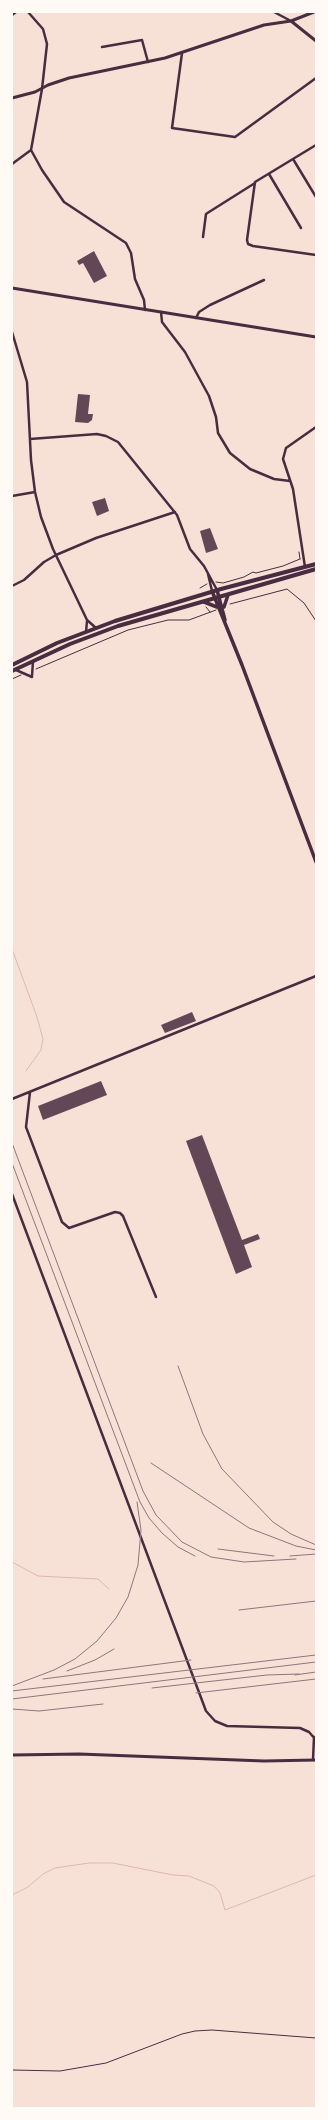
<!DOCTYPE html>
<style>
body{margin:0}
#map{position:relative;width:328px;height:2120px;overflow:hidden;background:#f7e1d7;font-family:Raleway,sans-serif}
canvas{display:block}
.frame{position:absolute;inset:0;border:13px solid #fffaf5;pointer-events:none}
</style>
<div id="map">
<canvas width="328" height="2120"></canvas>
<div class="frame"></div>
</div>
<script>
const context = document.querySelector('canvas').getContext('2d');
context.lineJoin = 'round';
const poly = rows => new Path2D(rows.map(r => 'M' + r).join(''));
function trace(path, color, width, dash) { context.strokeStyle = color; context.lineWidth = width; context.lineCap = dash ? 'butt' : 'round'; context.setLineDash(dash || []); context.stroke(path); }
function fill(path, color) { context.fillStyle = color; context.fill(path, 'evenodd'); }
trace(poly([
 [12,949,37,1017,43,1039,41,1050,26,1071],
 [12,1562,38,1576,98,1579,109,1589],
 [12,1895,28,1887,43,1874,55,1868,89,1863,113,1863,173,1875,189,1876,214,1886,220,1893,225,1910,316,1875]
]), '#dcb8b0', 1);
fill(poly([
 [94,251,107,276,94,283,83,263,79,265,77,261],
 [78,394,90,395,88,414,93,414,92,420,88,423,75,422],
 [105,498,109,511,97,516,92,502],
 [210,528,218,549,206,553,200,531],
 [192,1012,196,1021,165,1033,161,1025],
 [101,1081,107,1095,43,1120,38,1106],
 [202,1135,242,1240,258,1234,260,1239,244,1245,252,1267,236,1274,186,1141]
]), '#644757');
trace(poly([
 [299,552,300,559],
 [216,582,223,583,244,577,253,572,256,573,283,566,300,559],
 [200,588,207,584],
 [230,604,287,589,304,603,316,621],
 [206,607,210,612],
 [36,669,128,630,168,620,189,620,216,610],
 [12,679,21,675],
 [12,2070,60,2071,106,2063,182,2034,195,2031,212,2030,316,2038]
]), '#4a2c40', 1);
trace(poly([
 [28,12,43,29,47,44,42,89,31,150,42,170,64,202,126,243,131,253,135,279,144,300,145,310],
 [274,12,291,21],
 [12,15,16,12],
 [102,47,142,40,148,62],
 [182,53,172,128,235,137,316,78],
 [316,145,255,182,247,240,248,244,253,246,316,255],
 [293,159,316,197],
 [12,164,31,150],
 [269,174,301,228],
 [203,237,206,214,209,212,255,183],
 [161,312,162,322,185,352,209,396,216,417,218,433,230,453,250,469,274,479,290,481],
 [196,318,199,312,210,305,264,280],
 [12,332,27,382,31,460,35,492,41,517,53,549,87,620,96,628],
 [30,439,97,434,106,436,118,442,177,515,190,549,204,566,217,590],
 [12,496,35,492],
 [305,567,293,489,283,459,286,448,316,427],
 [208,574,212,591],
 [12,586,24,580,44,562,56,555,96,538,175,512],
 [86,632,87,621],
 [16,670,32,677],
 [32,676,33,661],
 [30,1092,26,1127,62,1222,69,1228,115,1212,120,1213,123,1216,156,1297],
 [12,1099,316,976],
 [12,1194,206,1711,215,1721,227,1726,300,1728,309,1732,316,1740],
 [313,1760,314,1737]
]), '#4a2c40', 2.5);
trace(poly([
 [291,21,316,41],
 [12,98,35,92,48,85,69,78,165,58,264,25,291,21,314,12],
 [12,288,316,337],
 [12,1755,79,1754,264,1761,316,1760]
]), '#4a2c40', 3);
trace(poly([
 [217,590,225,620],
 [212,591,242,665,316,862],
 [204,602,217,607],
 [224,607,228,595]
]), '#4a2c40', 3.5);
trace(poly([
 [12,665,57,643,115,621,221,589,316,564],
 [12,671,70,644,118,626,316,569]
]), '#4a2c40', 4);
trace(poly([
 [12,1143,143,1491,156,1515,182,1542,211,1557,244,1562,296,1559],
 [12,1163,140,1502,149,1518,162,1533,178,1547,195,1556],
 [178,1366,203,1434,222,1469,273,1522,291,1534,316,1545],
 [151,1463,249,1528,296,1546,316,1550],
 [218,1549,274,1556],
 [290,1556,316,1554],
 [239,1610,316,1601],
 [67,1671,95,1660,114,1649],
 [295,1675,316,1672],
 [43,1679,191,1660],
 [12,1686,54,1670,75,1659,97,1641,116,1618,128,1597,138,1565,141,1530,137,1502],
 [152,1688,267,1675,299,1674],
 [12,1691,316,1655],
 [196,1693,316,1679],
 [12,1699,316,1662],
 [12,1709,39,1711,103,1704]
]), '#8f747c', 1);
</script>
